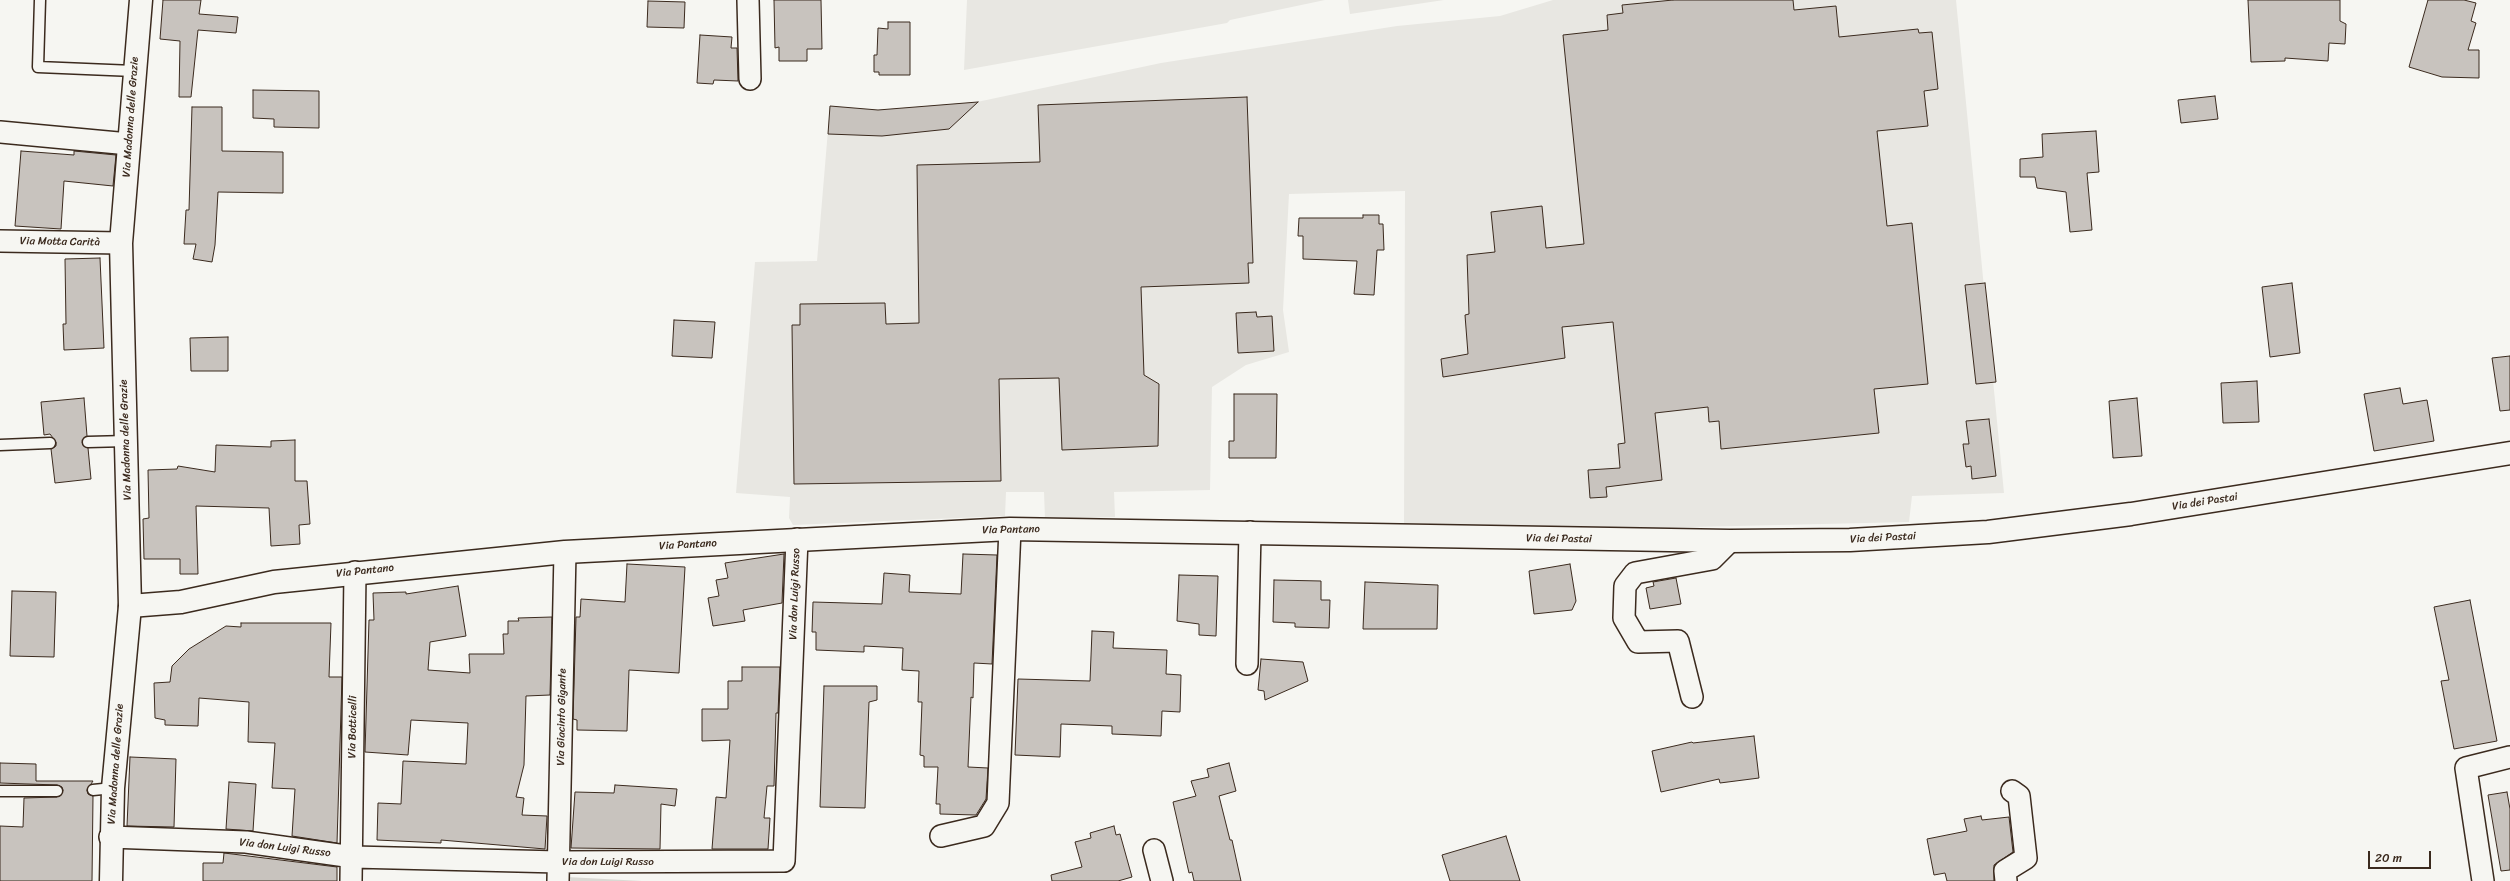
<!DOCTYPE html>
<meta charset="utf-8">
<style>
body{margin:0}
#map{position:relative;width:2510px;height:881px;overflow:hidden;background:#f6f6f2;font-family:Sriracha,sans-serif}
canvas{display:block}
.scale{position:absolute;left:2368px;top:851px;width:63px;height:18px;box-sizing:border-box;border:2px solid #3b2a1e;border-top:0;padding-left:5px;font-size:12px;line-height:14px;white-space:nowrap;color:#3b2a1e;-webkit-text-stroke:3px #f6f6f2;paint-order:stroke}
</style>
<div id="map">
<canvas width="2510" height="881"></canvas>
<div class="scale">20 m</div>
</div>
<script>
const context = document.querySelector('canvas').getContext('2d');
context.lineJoin = 'round';
function fill(path, color) { context.fillStyle = color; context.fill(path, 'evenodd'); }
const poly = rows => new Path2D(rows.map(r => 'M' + r).join(''));
function trace(path, color, width, dash) { context.strokeStyle = color; context.lineWidth = width; context.lineCap = dash ? 'butt' : 'round'; context.setLineDash(dash || []); context.stroke(path); }
function drawText(font, color, halo, rows, align = 'center') {
  context.font = font + ' Sriracha,sans-serif'; context.lineWidth = 4; context.setLineDash([]); context.textBaseline = 'middle'; context.strokeStyle = halo; context.fillStyle = color; for (const [text, x, y, turn = 0] of rows) {
    context.save(); context.translate(x, y); context.rotate((+turn || 0) * Math.PI / 180); context.textAlign = isNaN(turn) ? turn : align; if (halo) context.strokeText(text, 0, 0); context.fillText(text, 0, 0); context.restore();
  }
}
fill(poly([
 [967,0,1325,0,1230,20,1227,23,964,70],
 [1348,0,1444,0,1350,14],
 [1553,0,1956,0,2004,493,1912,496,1909,522,1606,529,1404,525,1405,191,1289,194,1283,310,1289,352,1246,365,1212,387,1210,490,1114,492,1115,517,1045,519,1044,492,1006,492,1005,516,793,525,789,518,790,497,736,493,755,262,817,261,830,106,878,110,977,102,1161,63,1397,26,1500,16]
]), '#e8e7e2');
fill(poly([
 [567,877,642,881,567,881]
]), '#dad9d3');
const building = poly([
 [163,0,201,0,199,14,238,17,236,33,198,30,191,97,179,97,180,41,160,39,163,0],
 [774,0,821,0,822,49,807,49,807,61,779,61,779,47,775,48,774,0],
 [1673,0,1793,0,1794,10,1836,6,1839,37,1918,29,1919,33,1932,32,1938,89,1924,91,1928,126,1877,131,1887,226,1912,223,1928,384,1874,389,1879,433,1721,449,1719,421,1709,422,1708,407,1655,413,1662,480,1606,487,1607,497,1590,498,1588,470,1620,468,1618,444,1625,443,1613,322,1562,327,1565,358,1443,377,1441,359,1468,354,1465,315,1469,314,1467,255,1495,252,1491,212,1542,206,1546,248,1584,244,1563,35,1608,30,1607,15,1623,13,1622,5,1673,0],
 [2248,0,2340,0,2340,21,2346,24,2345,44,2329,43,2328,61,2285,58,2285,61,2251,62,2248,0],
 [2428,0,2464,0,2476,3,2471,21,2476,23,2468,50,2479,50,2479,78,2442,77,2409,67,2428,0],
 [648,1,685,2,684,28,647,27,648,1],
 [888,22,910,22,910,75,879,75,879,72,874,72,874,55,877,55,878,28,888,29,888,22],
 [700,35,732,37,731,48,737,48,738,81,714,80,713,84,697,83,700,35],
 [253,90,319,91,319,128,274,127,274,119,253,118,253,90],
 [2215,96,2218,119,2181,123,2178,100,2215,96],
 [1247,97,1253,263,1248,263,1249,283,1141,287,1144,375,1159,384,1158,446,1062,450,1059,378,999,379,1001,481,794,484,792,325,800,325,800,304,885,303,886,324,919,323,917,165,1040,162,1038,105,1247,97],
 [978,102,949,129,882,136,828,134,830,106,878,110,978,102],
 [192,107,222,107,222,151,283,152,283,193,218,192,215,245,212,262,193,259,196,244,184,244,186,210,189,210,192,107],
 [2096,131,2099,172,2087,173,2092,230,2070,232,2066,192,2037,188,2035,177,2020,177,2020,159,2043,157,2042,134,2096,131],
 [21,151,74,155,74,151,116,155,113,186,64,181,61,229,15,226,21,151],
 [1363,215,1379,215,1379,224,1383,224,1384,250,1377,250,1374,295,1354,294,1357,261,1303,259,1303,236,1298,236,1299,218,1363,218,1363,215],
 [100,258,104,348,64,350,63,324,66,324,65,259,100,258],
 [1985,283,1996,382,1976,384,1965,285,1985,283],
 [2292,283,2300,353,2270,357,2262,287,2292,283],
 [1256,312,1257,317,1272,316,1274,351,1238,353,1236,313,1256,312],
 [674,320,715,322,712,358,672,356,674,320],
 [228,337,228,371,191,371,190,338,228,337],
 [2510,356,2510,410,2500,411,2492,358,2510,356],
 [2257,381,2259,422,2223,423,2221,383,2257,381],
 [2400,388,2403,404,2427,400,2434,441,2374,451,2364,394,2400,388],
 [1234,394,1277,394,1276,458,1229,458,1229,441,1234,441,1234,394],
 [84,398,87,436,82,443,88,448,91,479,55,483,51,449,56,446,56,442,50,434,44,435,41,402,84,398],
 [2137,398,2142,456,2113,458,2109,401,2137,398],
 [1989,419,1996,476,1972,479,1971,466,1966,467,1963,444,1969,444,1966,421,1989,419],
 [295,440,295,481,307,481,310,524,299,525,300,544,271,546,269,508,196,506,198,574,180,574,180,559,144,559,143,519,149,518,148,470,177,469,178,466,215,472,216,445,271,447,271,441,295,440],
 [784,554,782,603,743,610,745,621,713,626,708,598,719,596,716,580,728,578,725,563,784,554],
 [963,554,997,555,992,664,974,663,973,698,971,697,968,767,988,768,986,799,976,815,940,814,940,804,936,804,938,767,924,767,924,756,920,755,922,702,918,702,919,671,902,670,903,648,864,646,864,652,816,650,816,632,812,632,813,602,882,604,884,573,910,575,909,592,961,594,963,554],
 [627,564,685,567,679,673,629,670,627,731,577,730,577,720,573,719,576,617,580,617,581,599,625,602,627,564],
 [1570,564,1576,601,1572,610,1534,614,1529,571,1570,564],
 [1179,575,1218,576,1216,636,1199,635,1199,624,1177,621,1179,575],
 [1676,578,1681,604,1650,609,1646,588,1654,586,1653,582,1676,578],
 [1274,580,1321,581,1321,600,1330,600,1329,628,1295,627,1295,623,1273,622,1274,580],
 [1365,582,1438,585,1437,629,1363,629,1365,582],
 [458,586,466,636,430,642,428,670,470,673,469,654,504,654,503,634,508,634,508,621,519,621,518,618,552,617,550,695,526,696,524,765,516,797,524,798,522,815,547,816,545,849,441,840,441,843,377,840,378,803,401,804,403,761,466,764,468,723,411,720,408,755,365,752,369,620,374,620,373,593,406,592,406,594,458,586],
 [12,591,56,592,54,657,10,656,12,591],
 [2470,600,2497,741,2454,749,2441,681,2449,680,2434,607,2470,600],
 [241,623,331,623,329,677,342,677,337,843,292,836,295,789,272,788,275,743,248,742,249,702,199,698,198,726,165,725,165,720,155,718,154,683,170,682,172,666,189,649,226,626,241,627,241,623],
 [1092,631,1114,632,1113,648,1167,650,1166,674,1181,675,1180,712,1162,711,1161,736,1112,734,1112,726,1061,724,1060,757,1015,755,1018,679,1090,681,1092,631],
 [1261,659,1303,662,1308,681,1265,700,1264,691,1258,690,1261,659],
 [742,667,780,667,778,713,776,713,774,786,767,786,764,818,770,818,768,849,712,849,716,797,726,798,730,740,702,741,702,709,728,709,728,681,742,681,742,667],
 [824,686,877,686,877,700,869,702,865,808,820,807,824,686],
 [1754,736,1759,778,1720,783,1719,779,1661,792,1652,751,1692,742,1693,743,1754,736],
 [130,757,176,759,174,827,127,826,130,757],
 [0,763,36,764,36,781,93,781,87,790,88,794,93,796,92,881,0,881,0,826,23,827,24,798,57,797,63,791,62,787,57,785,0,783,0,763],
 [1229,763,1236,791,1219,796,1230,840,1232,840,1241,881,1194,881,1192,872,1189,873,1173,802,1196,796,1191,781,1209,777,1207,769,1229,763],
 [229,782,256,784,253,831,226,829,229,782],
 [615,785,677,789,675,806,661,804,660,849,571,848,575,792,614,793,615,785],
 [2507,792,2510,809,2510,870,2501,871,2488,795,2507,792],
 [1981,816,1982,820,2009,817,2013,852,1994,865,1994,881,1947,881,1945,873,1934,875,1927,839,1967,831,1964,819,1981,816],
 [1114,826,1116,835,1120,834,1132,877,1118,881,1052,881,1051,875,1082,867,1075,842,1091,838,1090,833,1114,826],
 [1506,836,1520,881,1450,881,1442,855,1506,836],
 [224,853,337,867,337,881,203,881,203,863,223,863,224,853]
]);
fill(building, '#c8c3be');
trace(building, '#3b2a1e', 1);
const service = poly([
 [40,0,38,67,134,71],
 [88,442,127,441],
 [0,445,50,443],
 [93,790,113,788],
 [0,791,57,791]
]);
const minor = poly([
 [748,0,750,79],
 [0,132,129,144],
 [0,241,121,243],
 [1247,664,1250,532],
 [1692,697,1678,641,1638,642,1624,618,1625,586,1635,573,1712,559,1730,541],
 [941,836,984,826,998,803,1010,529],
 [110,837,246,842,353,857,559,862,784,861,797,539],
 [1154,850,1162,881],
 [351,881,355,572],
 [558,881,565,552],
 [2006,881,2005,871,2026,858,2019,796,2012,791],
 [2483,881,2466,768,2510,757]
]);
const tertiary = poly([
 [130,606,181,602,274,582,565,552,1010,529,1730,541,1850,540,1988,532,2131,514,2510,453]
]);
const secondary = poly([
 [111,881,113,788,130,606,121,243,141,0]
]);
trace(service, '#3b2a1e', 13);
trace(minor, '#3b2a1e', 24);
trace(tertiary, '#3b2a1e', 25);
trace(secondary, '#3b2a1e', 25);
trace(service, '#f6f6f2', 10);
trace(minor, '#f6f6f2', 21);
trace(tertiary, '#f6f6f2', 22);
trace(secondary, '#f6f6f2', 22);
drawText('11px', '#3b2a1e', '#f6f6f2', [
 ["Via Madonna delle Grazie",131,117,-86],
 ["Via Motta Carità",60,242,1],
 ["Via Madonna delle Grazie",126,440,-92],
 ["Via dei Pastai",2205,502,-9],
 ["Via Pantano",1011,530,-1],
 ["Via dei Pastai",1883,538,-3],
 ["Via dei Pastai",1559,539,1],
 ["Via Pantano",688,545,-3],
 ["Via Pantano",365,571,-6],
 ["Via don Luigi Russo",795,594,-88],
 ["Via Giacinto Gigante",562,717,-89],
 ["Via Botticelli",353,727,-89],
 ["Via Madonna delle Grazie",116,764,-86],
 ["Via don Luigi Russo",285,848,7],
 ["Via don Luigi Russo",608,862]
]);
</script>
